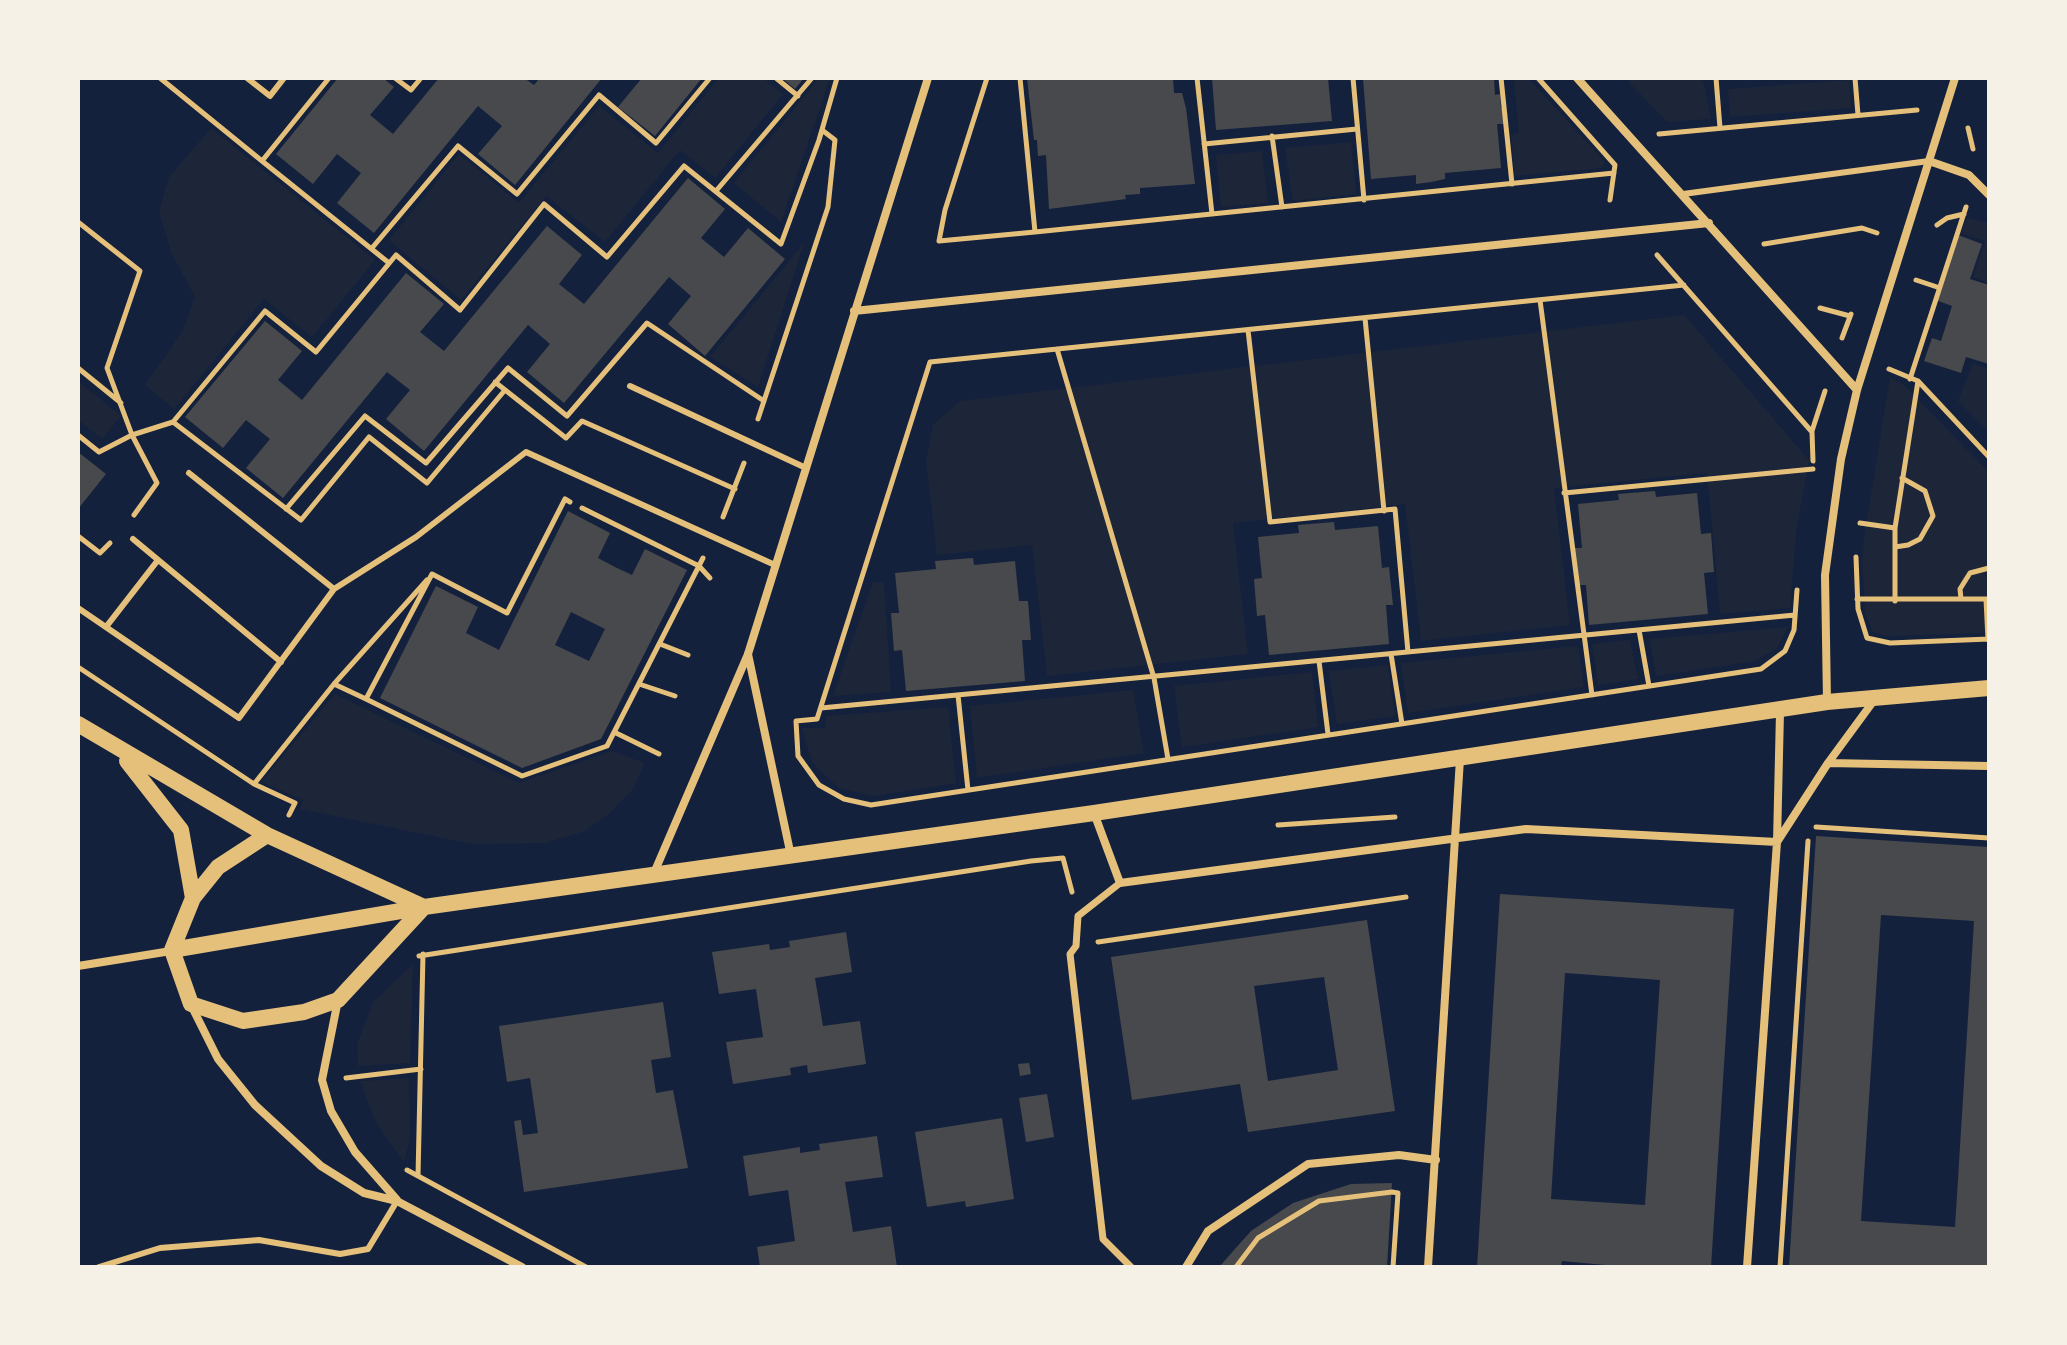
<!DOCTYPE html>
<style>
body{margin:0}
#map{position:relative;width:2067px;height:1345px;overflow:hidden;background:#14213d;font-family:Figtree,sans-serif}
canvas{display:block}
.frame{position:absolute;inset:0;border:80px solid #f6f1e7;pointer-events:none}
</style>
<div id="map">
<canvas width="2067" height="1345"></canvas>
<div class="frame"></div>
</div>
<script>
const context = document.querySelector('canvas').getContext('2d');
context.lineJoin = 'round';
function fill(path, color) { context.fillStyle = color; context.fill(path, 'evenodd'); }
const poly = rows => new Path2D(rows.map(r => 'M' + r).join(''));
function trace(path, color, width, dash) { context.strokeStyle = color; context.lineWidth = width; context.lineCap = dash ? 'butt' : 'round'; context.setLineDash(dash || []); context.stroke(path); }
fill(poly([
 [719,78,763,78,783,94,715,178,680,150,605,242,546,196,461,300,389,240,459,154,519,203,599,106,658,153],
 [819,78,830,78,781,222,734,183],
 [1506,78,1528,78,1605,162,1602,168,1515,176,1511,135,1519,133,1514,81],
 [1625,78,1699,78,1704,83,1711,119,1667,122],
 [1849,80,1851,108,1730,117,1728,89],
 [211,128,375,260,312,337,264,299,174,409,145,385,182,332,195,297,171,252,159,211,169,177],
 [1351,142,1356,194,1293,201,1285,148],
 [1262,151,1268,203,1221,207,1216,155],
 [1967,218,1989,223,1989,283,1973,277,1985,241,1961,233],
 [804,243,758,387,710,357],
 [1684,315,1809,460,1796,533,1790,608,1720,614,1707,473,1554,488,1570,625,1421,641,1405,504,1233,523,1248,654,1047,676,1032,545,937,555,926,462,933,425,960,401],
 [1973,363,1989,369,1989,432,1958,401],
 [1890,378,1904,385,1989,472,1989,633,1885,636,1873,632,1865,614,1862,560,1865,531],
 [78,381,121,416,102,439,78,420],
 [873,582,884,583,891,692,833,696],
 [1788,627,1777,648,1756,661,1656,676,1650,639],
 [1630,640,1638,679,1598,685,1592,644],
 [1578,646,1584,687,1408,713,1401,663],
 [1388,665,1395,716,1337,724,1329,671],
 [1312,672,1318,727,1182,747,1174,686],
 [1133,690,1144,753,977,778,970,706],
 [335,694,519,783,612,751,645,763,633,789,609,814,585,831,545,843,472,844,300,809,303,800,261,782],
 [948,707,956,783,873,796,839,788,824,774,812,762,802,728,825,728,826,716],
 [413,964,410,1063,358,1066,357,1045,373,1002],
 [409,1078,410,1138,404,1162,376,1123,360,1081]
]), '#1d2539');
fill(poly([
 [338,78,383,78,394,87,370,115,393,134,439,78,524,78,534,85,540,78,602,78,515,185,478,154,502,126,478,106,374,233,337,203,361,173,337,154,313,184,276,154],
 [642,78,702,78,655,136,618,107],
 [782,78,804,78,795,89],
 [1027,78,1173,78,1174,93,1182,93,1186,108,1195,184,1140,188,1140,194,1125,195,1126,199,1049,209,1046,155,1038,156,1037,140,1034,140],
 [1212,78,1328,78,1332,121,1216,130],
 [1363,78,1494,78,1495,95,1500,94,1501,108,1504,108,1505,124,1497,124,1501,168,1445,173,1445,179,1431,182,1416,184,1416,175,1371,179],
 [688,178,725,209,701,238,724,257,748,228,785,259,705,356,668,324,691,296,669,277,564,403,527,372,550,344,528,325,424,451,386,419,410,390,387,372,283,498,246,468,270,439,246,420,223,448,185,417,265,321,302,351,278,380,302,400,406,273,444,304,420,332,444,351,547,226,582,255,559,284,584,304],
 [1958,235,1982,244,1970,279,1989,285,1989,364,1966,357,1961,373,1924,361,1932,338,1941,341,1952,306,1936,300],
 [78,452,106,474,78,509],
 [1655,491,1656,497,1697,493,1701,534,1711,533,1714,572,1704,573,1708,614,1589,625,1586,585,1577,585,1574,548,1582,548,1578,504,1619,500,1618,494],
 [568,511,610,533,598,558,615,567,632,575,645,549,687,570,601,739,522,768,380,698,436,586,478,607,466,633,499,650],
 [571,612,605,629,589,661,555,645],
 [1334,522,1335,530,1378,526,1382,568,1389,567,1393,605,1386,605,1389,644,1269,655,1265,615,1257,616,1254,579,1262,578,1258,537,1299,533,1298,525],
 [973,558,974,565,1015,561,1019,601,1028,601,1031,640,1022,640,1025,681,906,691,902,650,894,651,891,613,899,613,895,573,936,569,935,561],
 [1816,836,1989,847,1989,1267,1789,1267],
 [1881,915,1974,921,1955,1227,1861,1221],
 [1500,894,1734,909,1711,1267,1627,1267,1562,1261,1561,1266,1550,1267,1477,1267],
 [1565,973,1660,980,1645,1205,1551,1199],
 [1367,920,1395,1111,1248,1132,1240,1084,1132,1100,1111,957],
 [1324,977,1338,1070,1268,1081,1254,986],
 [846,932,852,972,815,978,823,1026,860,1021,866,1064,808,1073,807,1065,790,1068,791,1075,733,1084,726,1042,763,1037,756,989,719,994,712,952,769,944,770,950,790,947,789,941],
 [663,1002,671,1057,651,1060,656,1093,673,1090,688,1168,524,1192,514,1121,521,1120,523,1135,538,1133,530,1078,507,1082,499,1026],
 [1029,1063,1031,1074,1020,1076,1018,1064],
 [1047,1094,1054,1137,1026,1142,1019,1098],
 [1002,1118,1014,1199,966,1207,965,1201,927,1207,915,1132],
 [877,1136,883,1177,845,1182,853,1232,891,1226,897,1267,760,1267,757,1247,795,1241,788,1190,749,1196,743,1156,800,1147,800,1153,820,1150,819,1144],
 [1392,1183,1387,1267,1219,1267,1251,1231,1293,1203,1351,1184]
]), '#48494c');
trace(poly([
 [160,78,262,161,329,78],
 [395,78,411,90,421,78],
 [776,78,798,96],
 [987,78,945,210,939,241,1035,232],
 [1020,78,1035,232,1614,173],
 [1197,78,1212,214],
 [1353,78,1364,200],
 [1501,78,1512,184],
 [1538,78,1615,165,1610,200],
 [1716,78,1720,128],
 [1855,78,1858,115],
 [1968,128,1973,149],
 [1659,134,1917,110],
 [1272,136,1282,207],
 [1204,144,1357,129],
 [262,161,389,263],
 [716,191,812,78],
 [78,222,140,271,107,368,132,435,157,483,134,515],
 [1937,225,1947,218,1964,214],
 [1764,244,1862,228,1877,233],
 [372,248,458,146,517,194,599,95,656,143,710,78],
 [1657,255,1812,432,1813,461],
 [1916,280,1937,287],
 [1684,285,930,362,817,719,796,721,798,756,819,785,844,799,871,805,1761,669,1785,651,1794,630,1797,590],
 [1540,300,1592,695],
 [1820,308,1850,316],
 [1365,318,1384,511],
 [1248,330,1270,522,1395,509,1408,652],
 [1842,338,1851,314],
 [1057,349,1154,678,1168,759],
 [78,368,121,403],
 [1889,369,1918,381,1989,457],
 [1910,379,1966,207],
 [495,382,566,438,582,421,735,489],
 [758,419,828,207,835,140,822,130],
 [173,422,301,520,369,437,427,483,505,390],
 [1812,431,1825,391],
 [78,435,99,452,132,435,173,422,265,311,316,352,396,255,460,310,544,204,607,257,684,166,781,244,819,140,837,78],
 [1564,493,1813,469],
 [570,502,565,499,507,613,432,574,366,699,522,776,607,746,703,558],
 [582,508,699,566,710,578],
 [286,509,365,416,426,463,508,368,567,416,647,323,764,401],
 [723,517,744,463],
 [1860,523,1895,528],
 [78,536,100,553,110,543],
 [1895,547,1908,545,1920,539,1933,516,1925,491,1902,478],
 [1856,557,1858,609,1867,638,1890,643,1989,639],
 [1857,599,1989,599],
 [1961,599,1960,589,1970,573,1989,568],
 [1986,599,1988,640],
 [1895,601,1895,528,1918,381],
 [1639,630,1649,686],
 [660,644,688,655],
 [1391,654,1402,724],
 [1319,661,1328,734],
 [78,667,254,784,334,684,427,580],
 [334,684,366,699],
 [639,684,675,696],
 [958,695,968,790],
 [821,708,1795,615],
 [614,732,659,754],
 [254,784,295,803,289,815],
 [1278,825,1395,817],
 [1816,827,1989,838],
 [1098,942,1406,897],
 [419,956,1031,861,1063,858,1072,892],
 [346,1078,421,1069],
 [407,1170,586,1267],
 [418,1176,423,954],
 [1236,1267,1258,1238,1319,1201,1392,1192,1398,1193,1393,1267],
 [1780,1267,1808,841]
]), '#e5c07b', 5);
trace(poly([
 [247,78,270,96,284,78],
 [1683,194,1929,161],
 [630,386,806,468],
 [189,473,334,589],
 [133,539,281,662],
 [78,608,239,718,334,589,416,537,526,452,775,565],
 [106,627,158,560],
 [99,1267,160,1248,259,1240,340,1254,368,1249,397,1201]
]), '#e5c07b', 6);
trace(poly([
 [1120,883,1078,916,1076,946,1070,954,1103,1239,1131,1267]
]), '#e5c07b', 7);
trace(poly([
 [1577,78,1857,390],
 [1929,161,1969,175,1989,195],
 [854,311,1709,223],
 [748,654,791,856],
 [1827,702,1825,575,1841,459,1857,390,1955,78],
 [1828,763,1875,699],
 [1094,813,1120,883,1526,829,1777,842,1828,763,1989,766],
 [654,873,748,654,928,78],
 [78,966,171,951],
 [338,1000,322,1080,331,1111,355,1152,397,1200],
 [191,1005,218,1059,255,1105,321,1166,364,1193,397,1201,522,1267],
 [1186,1267,1208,1231,1308,1164,1399,1155,1436,1160],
 [1428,1267,1460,759],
 [1747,1267,1777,842,1780,712]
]), '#e5c07b', 8);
trace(poly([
 [78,724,267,835,424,907],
 [127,761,181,830,193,898],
 [267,835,218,867,193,898,172,950,191,1004,243,1021,304,1012,338,1000,424,907],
 [172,950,424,907,1094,813,1827,702,1989,688]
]), '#e5c07b', 16);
</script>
